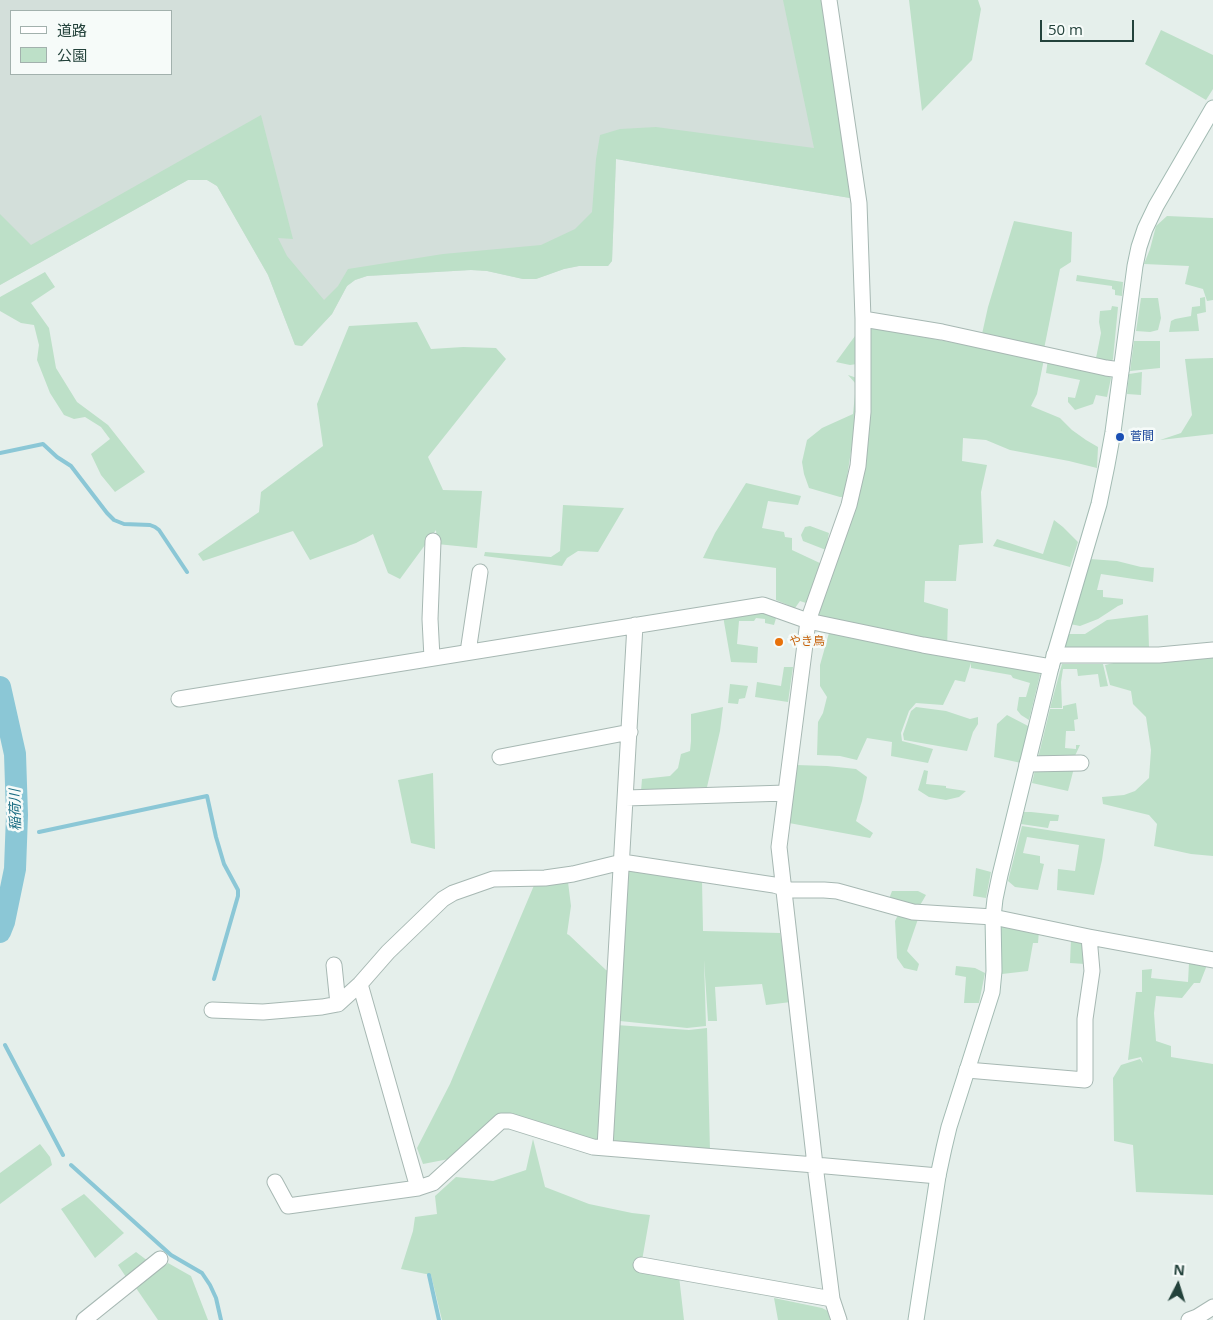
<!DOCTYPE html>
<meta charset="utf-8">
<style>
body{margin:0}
#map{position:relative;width:1213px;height:1320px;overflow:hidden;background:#e5efeb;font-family:"Open Sans","Noto Sans JP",sans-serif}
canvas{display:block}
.legend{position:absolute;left:10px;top:10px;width:162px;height:65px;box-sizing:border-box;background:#f6fbf9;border:1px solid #a2b1ad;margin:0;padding:6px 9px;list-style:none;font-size:15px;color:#23423b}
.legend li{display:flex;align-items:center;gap:10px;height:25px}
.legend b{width:25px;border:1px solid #a2b1ad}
.north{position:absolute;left:1153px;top:1260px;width:50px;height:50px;-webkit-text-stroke:4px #f6fbf9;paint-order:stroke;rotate:5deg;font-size:14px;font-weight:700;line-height:20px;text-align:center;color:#23423b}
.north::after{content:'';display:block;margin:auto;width:18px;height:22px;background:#23423b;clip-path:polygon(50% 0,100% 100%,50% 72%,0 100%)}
.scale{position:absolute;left:1040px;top:20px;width:94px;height:22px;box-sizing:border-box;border:2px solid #23423b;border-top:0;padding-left:6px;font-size:15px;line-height:18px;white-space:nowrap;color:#23423b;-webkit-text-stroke:4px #f6fbf9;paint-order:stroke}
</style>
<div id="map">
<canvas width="1213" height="1320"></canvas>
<ul class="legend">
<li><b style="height:6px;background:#fff"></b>道路</li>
<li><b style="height:14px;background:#bde0c8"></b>公園</li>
</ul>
<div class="north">N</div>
<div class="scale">50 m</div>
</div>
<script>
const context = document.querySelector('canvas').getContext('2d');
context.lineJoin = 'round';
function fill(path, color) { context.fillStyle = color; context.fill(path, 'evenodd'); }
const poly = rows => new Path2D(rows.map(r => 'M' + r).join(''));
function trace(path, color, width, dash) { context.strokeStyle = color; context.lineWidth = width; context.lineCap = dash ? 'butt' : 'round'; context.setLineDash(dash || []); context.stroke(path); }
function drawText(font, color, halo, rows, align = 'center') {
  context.font = font + ' "Open Sans","Noto Sans JP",sans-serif'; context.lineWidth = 5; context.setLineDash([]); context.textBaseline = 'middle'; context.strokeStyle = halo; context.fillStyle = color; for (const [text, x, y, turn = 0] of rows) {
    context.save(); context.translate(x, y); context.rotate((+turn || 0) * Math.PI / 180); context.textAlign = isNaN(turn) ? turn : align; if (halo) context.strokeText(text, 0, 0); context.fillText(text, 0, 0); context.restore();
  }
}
fill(poly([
 [0,0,824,0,850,198,616,159,612,261,608,266,579,266,564,269,536,279,523,279,487,271,471,270,367,276,355,280,347,286,332,314,302,346,295,345,268,275,217,186,207,180,188,180,0,285],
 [11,11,171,11,171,74,11,74]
]), '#d3dfda');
fill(poly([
 [783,0,824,0,853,196,850,198,616,159,612,261,608,266,579,266,564,269,536,279,523,279,487,271,471,270,367,276,355,280,347,286,332,314,302,346,295,345,268,275,217,186,207,180,188,180,0,285,0,214,31,245,261,115,293,239,278,238,287,256,324,300,338,286,348,269,443,254,541,245,575,229,592,212,596,159,600,135,620,129,656,127,814,148],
 [909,0,978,0,981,9,972,60,922,111],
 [1161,30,1213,55,1213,89,1206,100,1145,64],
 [1167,216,1213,218,1213,300,1207,301,1203,289,1185,284,1189,266,1144,264,1150,249,1156,226],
 [1014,221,1072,232,1071,262,1060,269,1044,349,982,334,988,307],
 [45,272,55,287,31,303,49,328,56,368,77,402,108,425,145,472,115,492,101,475,91,454,110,439,101,427,85,417,74,419,64,415,50,393,37,360,39,345,34,325,21,323,0,311,0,297],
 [1077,275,1123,282,1122,296,1115,295,1115,290,1112,289,1112,286,1076,281],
 [1205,297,1206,312,1197,314,1199,331,1169,332,1171,321,1175,319,1191,316,1192,307,1200,306,1200,298],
 [1141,298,1158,298,1161,318,1158,330,1150,332,1136,331],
 [1112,306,1118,307,1113,359,1111,362,1103,361,1096,358,1101,333,1099,322,1100,311,1111,310],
 [417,322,431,349,463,347,496,348,506,359,428,457,443,490,482,491,477,548,437,544,436,530,400,579,388,573,373,534,356,543,310,560,293,531,203,561,198,554,259,512,261,492,323,446,317,404,349,326],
 [868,327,1044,359,1037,394,1031,406,1060,418,1072,430,1086,440,1098,447,1097,468,1069,461,1010,450,986,440,963,438,962,461,987,465,981,492,983,543,959,545,956,581,925,581,924,602,948,609,947,653,1038,671,1040,675,1029,720,1021,715,1017,710,1019,697,1026,697,1030,683,1013,678,1011,675,971,668,971,663,965,682,955,680,943,705,916,703,909,711,901,733,902,741,933,749,928,763,891,756,892,742,867,738,857,760,840,756,817,755,818,722,823,713,827,697,820,686,820,665,829,633,814,617,854,510],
 [855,336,857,364,850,365,836,362],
 [1134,341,1160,341,1160,368,1130,371],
 [1213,358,1213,434,1160,440,1181,433,1192,415,1185,359],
 [1048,359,1108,374,1111,378,1107,397,1096,395,1093,404,1075,410,1068,402,1068,397,1075,398,1080,380,1046,373],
 [1142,372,1141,395,1127,394,1129,374],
 [848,375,857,378,857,385,853,438,844,497,840,497,809,488,804,474,802,462,807,440,822,428,853,414,856,384],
 [746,483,801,496,798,505,768,501,762,528,784,532,785,537,792,538,792,550,822,564,806,603,800,601,795,608,776,600,776,568,703,558,715,533],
 [563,505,624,508,598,552,578,551,567,558,562,566,484,556,485,552,551,557,560,551],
 [1054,520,1063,527,1078,542,1070,567,993,546,997,539,1043,554],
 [810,526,829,533,826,550,803,541,801,535,805,527],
 [1090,559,1117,561,1141,567,1154,568,1153,582,1101,574,1097,590,1103,590,1103,597,1123,599,1123,604,1118,606,1098,619,1080,626,1070,624],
 [761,609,777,615,774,625,765,623,765,619,756,618,754,621,739,621,737,644,758,647,757,663,731,662,723,616],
 [1148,615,1149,648,1065,649,1067,634,1085,634,1107,620],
 [1213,655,1213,856,1191,854,1154,846,1157,824,1149,815,1103,804,1102,797,1124,795,1135,791,1149,778,1151,750,1146,717,1133,704,1131,691,1110,685,1105,665,1118,662],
 [1062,664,1103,664,1108,686,1100,687,1098,674,1078,676,1077,669,1063,669,1061,682,1062,708,1050,708],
 [784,667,793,667,788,702,755,697,757,682,781,686],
 [730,684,748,686,745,698,739,699,738,704,728,703],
 [1076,703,1078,719,1074,720,1075,731,1066,731,1065,748,1076,749,1076,745,1080,745,1074,758,1038,758,1050,709,1063,709,1063,706],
 [723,707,720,731,707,787,641,791,642,779,670,776,678,768,681,754,690,751,691,741,691,714],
 [916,707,946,711,970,719,978,717,978,724,973,732,967,751,904,740,903,734,911,711],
 [1007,715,1030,727,1021,763,994,757,997,724],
 [796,765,827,766,856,769,867,777,862,801,856,821,873,833,870,838,789,823],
 [1074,768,1068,791,1032,783,1035,770],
 [924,770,928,771,926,784,946,786,946,788,966,791,959,797,946,800,929,797,918,790],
 [433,773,435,848,435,849,411,843,398,780],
 [1024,812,1031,812,1059,815,1058,821,1050,821,1048,828,1021,824],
 [1022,826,1105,839,1102,860,1094,895,1057,890,1058,869,1075,871,1079,845,1027,837,1023,853,1040,856,1040,863,1044,864,1038,890,1015,887,1008,881],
 [976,868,991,872,986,898,973,896],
 [631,870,702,880,703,931,780,933,791,1002,766,1005,762,984,715,987,717,1021,708,1021,704,960,706,1026,687,1028,620,1021,625,875],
 [568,882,571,906,567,934,569,935,606,970,611,972,600,1139,593,1143,513,1117,454,1158,423,1164,417,1148,450,1084,535,883],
 [892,891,918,891,926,895,919,907,889,899],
 [898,915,918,919,907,951,919,964,917,971,904,968,897,958,895,921],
 [1001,925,1039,931,1038,943,1033,943,1028,971,1002,974],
 [1071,939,1082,941,1085,964,1070,963],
 [1189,963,1207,965,1200,983,1194,983,1182,998,1156,996,1154,1013,1156,1041,1171,1046,1171,1057,1213,1064,1213,1195,1136,1192,1133,1145,1114,1141,1113,1078,1121,1065,1140,1059,1143,1063,1141,1057,1128,1060,1136,992,1142,992,1142,970,1152,969,1151,978,1188,982],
 [956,966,975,968,985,973,979,1003,964,1003,966,977,955,975],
 [616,1025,689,1030,707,1028,710,1151,621,1144,611,1139],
 [533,1139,545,1187,589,1204,632,1213,650,1215,640,1272,679,1276,684,1320,442,1320,431,1275,401,1269,413,1231,415,1217,437,1214,435,1196,456,1177,493,1181,526,1170],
 [40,1144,50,1157,52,1165,0,1204,0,1173],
 [84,1194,124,1233,95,1258,61,1209],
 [136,1252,148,1261,126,1277,118,1265],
 [168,1263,191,1276,208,1320,158,1320,136,1288],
 [774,1298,822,1308,828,1311,830,1320,778,1320]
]), '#bde0c8');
trace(poly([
 [0,453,43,444,57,457,71,466,107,513,114,520,124,524,150,525,155,527,159,530,187,572],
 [39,832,207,796,216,837,224,864,238,890,238,896,214,979],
 [5,1045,63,1155],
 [71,1165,171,1255,202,1273,210,1285,216,1298,221,1320],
 [429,1275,439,1320]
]), '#8bc7d6', 4);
trace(poly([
 [0,687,15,754,17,815,15,869,4,922,0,932]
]), '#8bc7d6', 22);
const street = poly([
 [829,0,859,203,863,319,863,412,858,466,849,505,808,621,779,847,815,1165,832,1299,839,1320],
 [863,319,942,332,1106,368,1121,370],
 [468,652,480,572],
 [1054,655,1159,655,1213,650],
 [432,658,430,619,433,541],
 [179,699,763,605,808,621,923,645,1051,667],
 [500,757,630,732],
 [1027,764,1081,763],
 [626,798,786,793],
 [334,965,338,1004],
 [360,984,418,1188],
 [212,1010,263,1012,322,1007,338,1004,360,984,388,952,443,899,453,893,493,879,545,878,573,874,622,862,774,885,790,890,824,890,837,891,913,912,993,917,1089,937,1213,960],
 [967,1070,1085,1080,1085,1019,1092,971,1089,937],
 [605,1147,635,625],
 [275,1182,288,1206,418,1188,433,1183,501,1121,510,1121,593,1147,815,1165,938,1176],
 [641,1265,832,1299],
 [84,1320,160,1259],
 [1189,1320,1197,1317,1213,1307]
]);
const secondary = poly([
 [916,1320,938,1176,944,1148,949,1127,992,992,994,971,993,917,995,899,1000,875,1051,667,1099,504,1107,465,1113,432,1135,266,1139,247,1145,229,1156,206,1213,108]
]);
trace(street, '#a7b8b3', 17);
trace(secondary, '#a3bbb3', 17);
trace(street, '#fff', 15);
trace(secondary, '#fff', 15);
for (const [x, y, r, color] of [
 [1120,437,5,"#1a4fb4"],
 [779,642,5,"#e8710a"]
]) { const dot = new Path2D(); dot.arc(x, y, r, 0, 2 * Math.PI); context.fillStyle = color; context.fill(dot); trace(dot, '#f6fbf9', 2); }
drawText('12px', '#164399', '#f6fbf9', [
 ["菅間",1130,437]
], 'left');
drawText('12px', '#c56008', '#f6fbf9', [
 ["やき鳥",789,642]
], 'left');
drawText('italic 14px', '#196c82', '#f6fbf9', [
 ["稲荷川",16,810,-91]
]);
</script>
